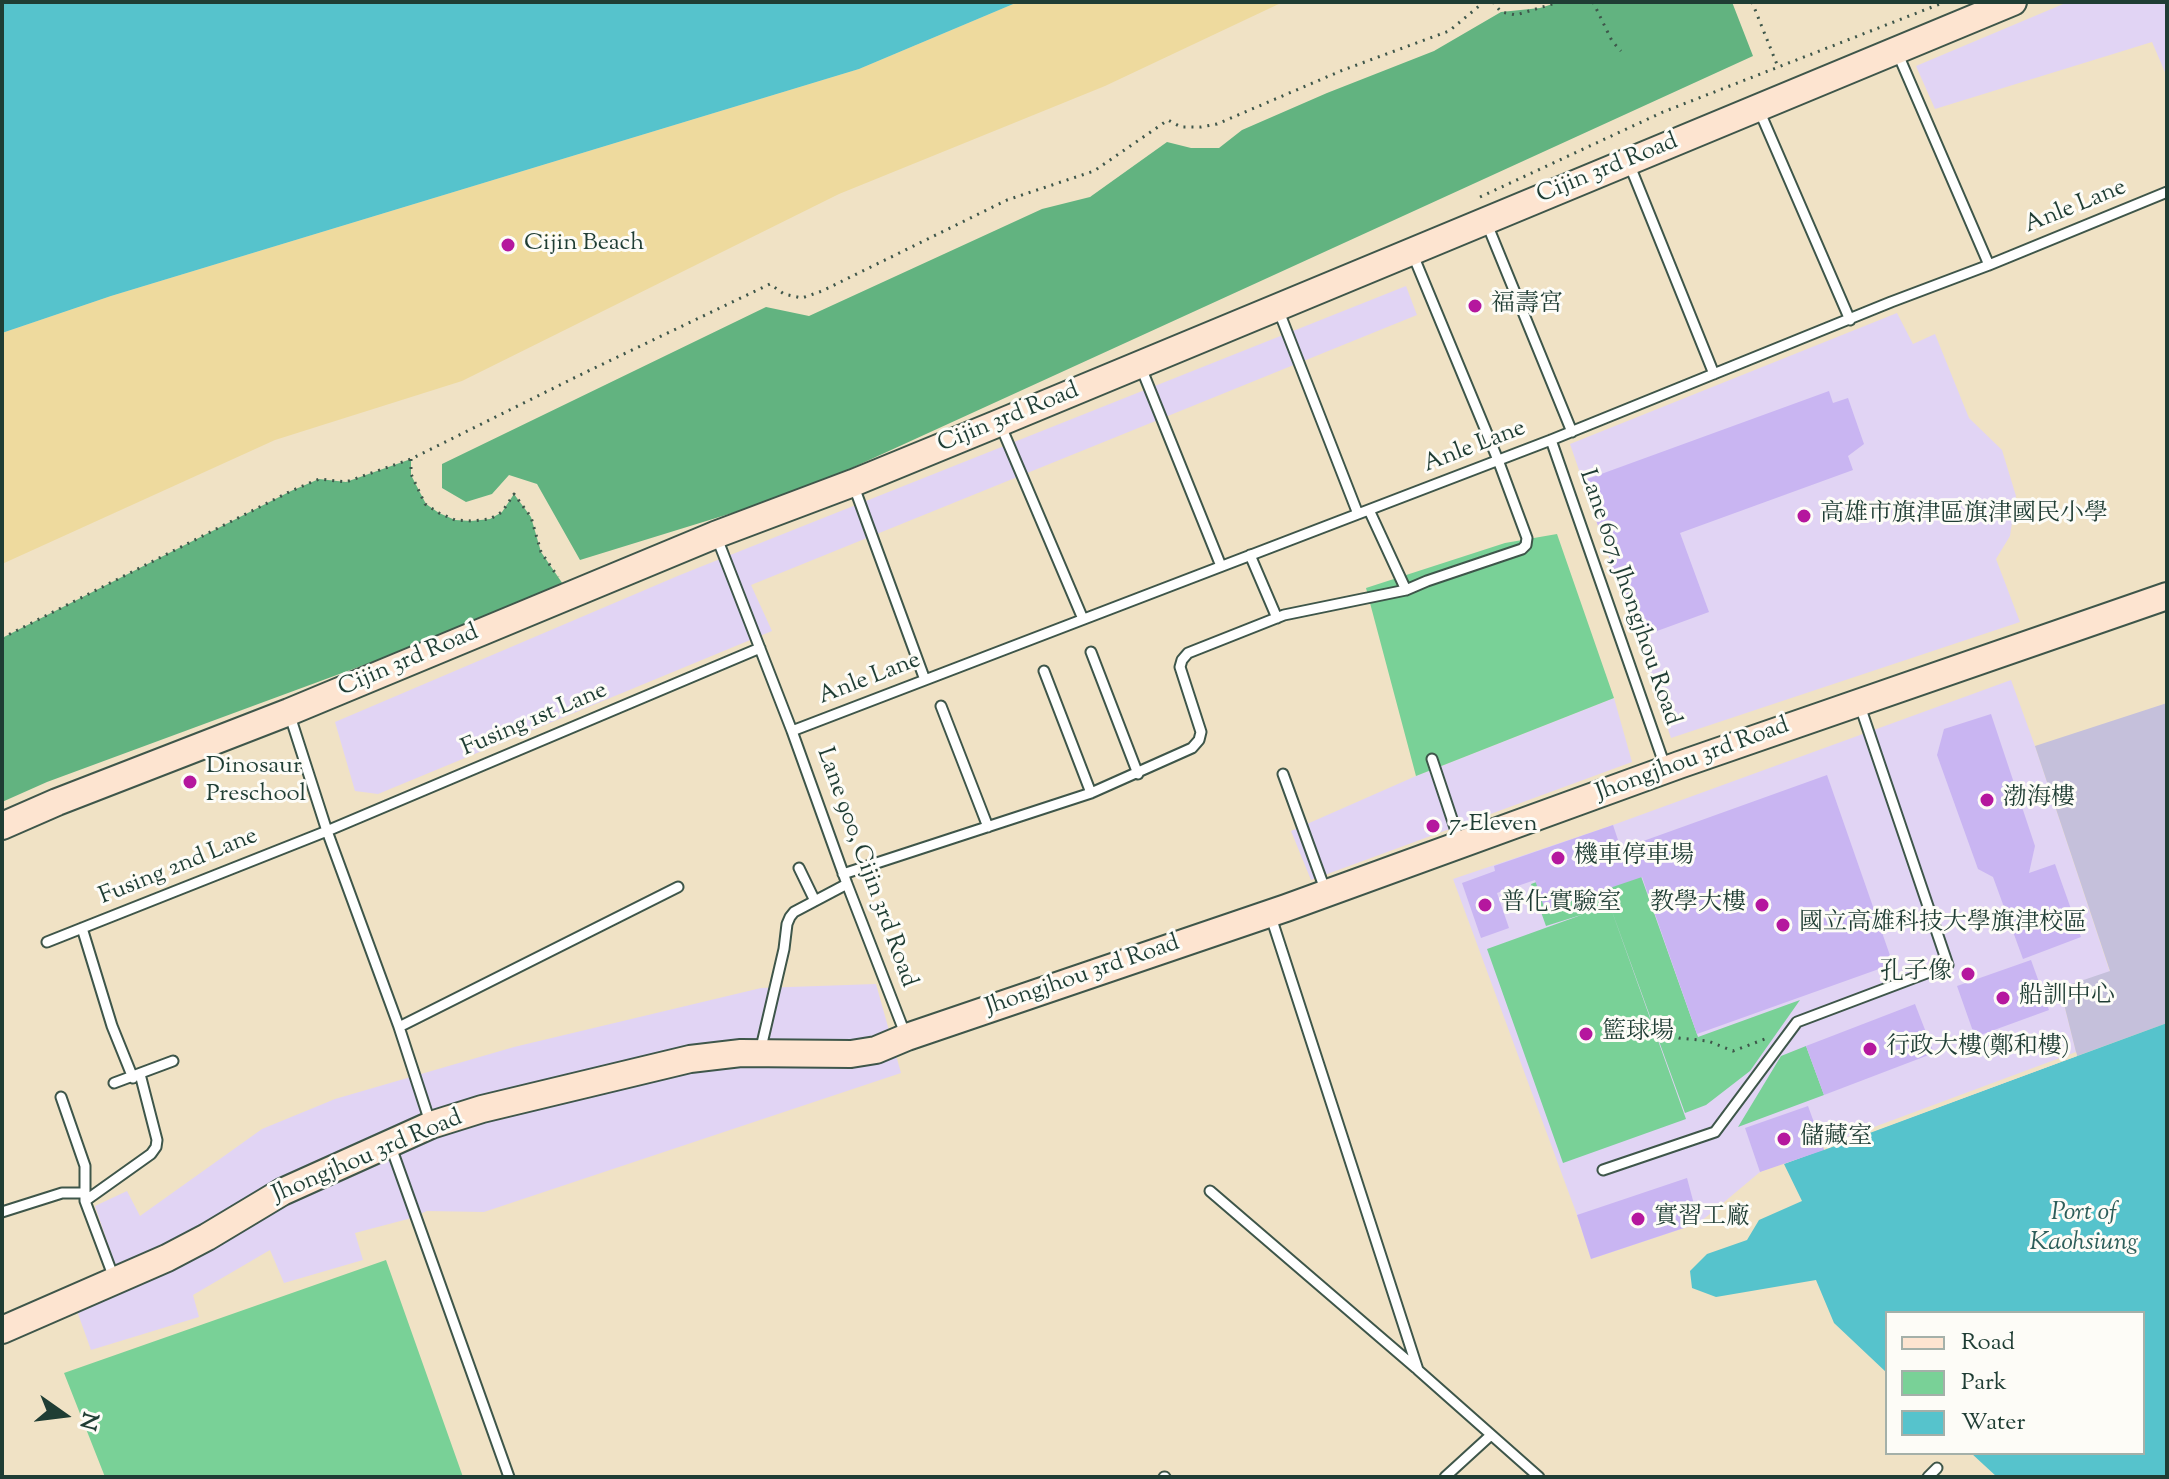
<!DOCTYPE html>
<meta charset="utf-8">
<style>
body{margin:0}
#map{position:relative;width:2169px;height:1479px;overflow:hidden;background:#f0e2c5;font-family:"Sorts Mill Goudy",serif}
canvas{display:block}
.frame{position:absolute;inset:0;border:4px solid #1f3d34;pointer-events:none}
.legend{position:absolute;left:1885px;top:1311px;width:260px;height:144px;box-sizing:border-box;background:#fdfcf7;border:2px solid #a4b0a9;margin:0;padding:10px 14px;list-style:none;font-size:24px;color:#1f3d34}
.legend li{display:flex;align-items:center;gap:16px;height:40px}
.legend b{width:40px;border:2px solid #a4b0a9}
.north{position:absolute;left:24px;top:1375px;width:80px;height:80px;-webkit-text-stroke:6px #fdfcf7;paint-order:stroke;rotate:104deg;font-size:22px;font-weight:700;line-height:32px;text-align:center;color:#1f3d34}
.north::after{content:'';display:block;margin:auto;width:28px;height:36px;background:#1f3d34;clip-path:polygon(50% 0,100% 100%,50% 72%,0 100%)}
</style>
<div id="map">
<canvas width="2169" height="1479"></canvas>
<div class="frame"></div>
<ul class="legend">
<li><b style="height:10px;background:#fde4d0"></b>Road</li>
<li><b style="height:22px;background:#79d197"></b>Park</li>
<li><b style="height:22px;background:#56c3cc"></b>Water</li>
</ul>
<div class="north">N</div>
</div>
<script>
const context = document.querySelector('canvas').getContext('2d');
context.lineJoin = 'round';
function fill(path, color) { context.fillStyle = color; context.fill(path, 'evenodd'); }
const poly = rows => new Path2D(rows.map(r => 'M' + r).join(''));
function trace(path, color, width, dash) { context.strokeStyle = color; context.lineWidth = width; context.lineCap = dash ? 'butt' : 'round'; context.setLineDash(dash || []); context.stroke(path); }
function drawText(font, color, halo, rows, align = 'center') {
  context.font = font + ' "Sorts Mill Goudy","Noto Serif TC",serif'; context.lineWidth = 6; context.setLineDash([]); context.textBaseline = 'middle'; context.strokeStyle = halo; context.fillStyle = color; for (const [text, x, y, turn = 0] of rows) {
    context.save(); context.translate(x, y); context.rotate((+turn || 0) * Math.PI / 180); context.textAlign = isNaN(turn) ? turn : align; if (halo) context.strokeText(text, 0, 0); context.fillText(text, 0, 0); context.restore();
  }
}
fill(poly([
 [2068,2,2167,2,2167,77,2152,42,1935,109,1916,66],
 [1406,286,1417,315,751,585,772,631,378,794,355,791,335,722,680,575],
 [1897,313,1913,344,1935,334,1969,418,2002,450,2016,496,2010,536,1996,559,2020,622,1671,738,1570,444],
 [2011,680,2035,746,2110,972,2060,988,2077,1056,1760,1172,1699,1223,1591,1259,1577,1215,1453,879,1613,825],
 [1614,698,1632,762,1311,880,1291,831,1416,776],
 [876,984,901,1073,484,1212,427,1211,408,1219,355,1233,363,1260,284,1283,270,1250,193,1295,199,1317,91,1350,77,1311,124,1291,95,1206,127,1191,140,1216,262,1129,335,1099,514,1047,761,988]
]), '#e1d4f4');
fill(poly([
 [2167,703,2167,1023,2077,1056,2060,988,2110,971,2035,746]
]), '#c5c0db');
fill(poly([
 [1557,534,1614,698,1416,776,1366,588,1505,543],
 [1631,848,1698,1037,1800,1000,1750,1071,1706,1105,1685,1113,1609,903,1686,1119,1563,1163,1487,949,1584,914,1546,926,1531,884],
 [1806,1046,1824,1095,1738,1127,1781,1056],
 [386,1260,463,1477,105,1477,64,1373]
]), '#79d197');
fill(poly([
 [1559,2,1732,2,1753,56,797,493,580,560,537,484,509,475,492,494,466,502,442,488,442,464,766,307,809,316,1042,209,1090,197,1167,142,1191,148,1219,148,1242,130,1327,93,1434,51,1501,12,1540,8],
 [411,459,411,475,426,504,439,513,455,520,471,521,490,519,502,512,514,494,531,517,541,552,567,590,47,782,2,802,2,638,291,491,319,479,346,482]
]), '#62b380');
fill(poly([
 [1018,2,1283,2,1105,86,839,194,462,381,275,440,2,564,2,333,111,296,859,69]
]), '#eeda9e');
fill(poly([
 [2,2,1018,2,859,69,111,296,2,333],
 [2167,1023,2167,1477,1997,1477,1971,1453,2143,1453,2143,1313,1887,1313,1887,1373,1834,1323,1816,1280,1716,1297,1692,1288,1690,1271,1707,1254,1747,1240,1759,1220,1802,1201,1784,1164]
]), '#56c3cc');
fill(poly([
 [2076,1052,2077,1056,1824,1150,1823,1146]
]), '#f0e2c5');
fill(poly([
 [1829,391,1833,403,1848,398,1864,444,1848,456,1853,470,1680,533,1709,612,1638,638,1582,481],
 [1991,714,2035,846,2029,873,2055,864,2081,937,2023,959,1993,877,1978,869,1937,755,1944,729],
 [1827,775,1893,964,1697,1034,1642,877,1545,910,1535,880,1497,893,1509,928,1481,938,1462,883,1495,871,1494,866,1613,825,1621,849],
 [2031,960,2049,1010,1975,1037,1957,986],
 [1915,1004,1934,1053,1824,1095,1806,1046],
 [1808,1106,1824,1150,1760,1172,1745,1128],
 [1687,1178,1699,1223,1591,1259,1577,1215]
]), '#c9b5f2');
const lane = poly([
 [1897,52,1989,265],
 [1759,110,1850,320],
 [1630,166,1714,374],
 [1487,224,1572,432],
 [1278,309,1358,514],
 [1140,365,1221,566],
 [1000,424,1083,619],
 [1551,440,1666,769],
 [853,484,925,680],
 [1369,510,1406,590],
 [717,538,792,731,847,884,906,1036],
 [1250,555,1277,618],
 [1091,652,1138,774],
 [1044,671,1091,793],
 [941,706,988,827],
 [290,716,327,831,399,1027,430,1122],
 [792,731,1551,440,1891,302,1989,265,2167,192],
 [1432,759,1460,843],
 [1283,774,1326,892],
 [799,868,815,901],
 [843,874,1091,793,1192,748,1199,740,1201,732,1180,667,1182,660,1188,653,1284,615,1406,590,1427,581,1522,549,1526,545,1527,538,1498,460,1413,255],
 [1270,914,1418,1370,1539,1477],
 [82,928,112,1026,133,1078],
 [47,942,327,831,760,648],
 [399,1027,678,887],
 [760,1052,784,949,787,924,790,917,794,912,847,884],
 [114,1083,173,1061],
 [61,1097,85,1166,85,1201,114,1278],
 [391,1147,509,1477],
 [1603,1170,1715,1132,1797,1022,1948,965,1860,706],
 [1210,1191,1416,1368],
 [85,1201,151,1154,156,1147,157,1140,140,1074],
 [2,1212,62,1193,85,1193],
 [1164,1477,1165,1477],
 [1445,1477,1491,1435],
 [1928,1477,1937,1468]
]);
const secondary = poly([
 [2,826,57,802,289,712,715,535,853,483,999,423,2013,2],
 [2,1330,167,1258,207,1237,282,1192,431,1125,482,1109,690,1059,741,1053,851,1054,876,1050,907,1037,1286,908,1679,765,2167,596]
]);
trace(lane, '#3e564a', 13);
trace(secondary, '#3e564a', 30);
trace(poly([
 [1493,2,1501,12,1516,15,1559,2],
 [1593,2,1612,41,1621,51],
 [1752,2,1778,67],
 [1480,197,1663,112,1945,2],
 [411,459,411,474,425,504,439,513,455,520,471,521,490,519,502,512,514,494,531,517,541,552,558,577],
 [2,638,291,491,319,479,346,482,411,459,582,374,770,284,784,294,802,298,822,291,1007,200,1094,171,1168,120,1181,127,1201,127,1217,124,1343,70,1449,31,1484,2],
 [1656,1030,1679,1038,1708,1041,1733,1051,1765,1039]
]), '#3e564a', 3, [2, 6]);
trace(lane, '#fff', 9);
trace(secondary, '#fde4d0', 26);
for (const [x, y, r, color] of [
 [508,245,8,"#b5179e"],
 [1475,306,8,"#b5179e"],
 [1804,516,8,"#b5179e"],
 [190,782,8,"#b5179e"],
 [1987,800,8,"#b5179e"],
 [1433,826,8,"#b5179e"],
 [1558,858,8,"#b5179e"],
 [1485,905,8,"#b5179e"],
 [1762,905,8,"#b5179e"],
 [1783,925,8,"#b5179e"],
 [1968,974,8,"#b5179e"],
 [2003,998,8,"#b5179e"],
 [1586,1034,8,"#b5179e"],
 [1870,1049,8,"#b5179e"],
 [1784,1139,8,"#b5179e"],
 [1638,1219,8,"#b5179e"]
]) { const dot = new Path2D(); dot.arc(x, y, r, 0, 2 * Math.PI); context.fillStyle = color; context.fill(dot); trace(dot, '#fdfcf7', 3); }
drawText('24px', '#1f3d34', '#fdfcf7', [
 ["Cijin 3rd Road",1608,170,-22],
 ["Anle Lane",2076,208,-22],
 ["Cijin 3rd Road",1009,419,-22],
 ["Anle Lane",1475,448,-21],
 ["Lane 607, Jhongjhou Road",1628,598,71],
 ["Cijin 3rd Road",409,662,-23],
 ["Anle Lane",870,680,-21],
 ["Fusing 1st Lane",535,721,-23],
 ["Jhongjhou 3rd Road",1693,761,-20],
 ["Fusing 2nd Lane",179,868,-22],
 ["Lane 900, Cijin 3rd Road",865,868,70],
 ["Jhongjhou 3rd Road",1083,977,-19],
 ["Jhongjhou 3rd Road",368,1158,-23]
]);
drawText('24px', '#1f3d34', '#fdfcf7', [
 ["Cijin Beach",524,245],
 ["福壽宮",1491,306],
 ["高雄市旗津區旗津國民小學",1820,516],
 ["Dinosaur",206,768],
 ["Preschool",206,796],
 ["渤海樓",2003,800],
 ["7-Eleven",1449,826],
 ["機車停車場",1574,858],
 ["普化實驗室",1501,905],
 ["教學大樓",1746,905,"right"],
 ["國立高雄科技大學旗津校區",1799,925],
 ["孔子像",1952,974,"right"],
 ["船訓中心",2019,998],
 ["籃球場",1602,1034],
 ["行政大樓(鄭和樓)",1886,1049],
 ["儲藏室",1800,1139],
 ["實習工廠",1654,1219]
], 'left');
drawText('italic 26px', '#2d5e5a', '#fdfcf7', [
 ["Port of",2084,1215],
 ["Kaohsiung",2084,1245]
]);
</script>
